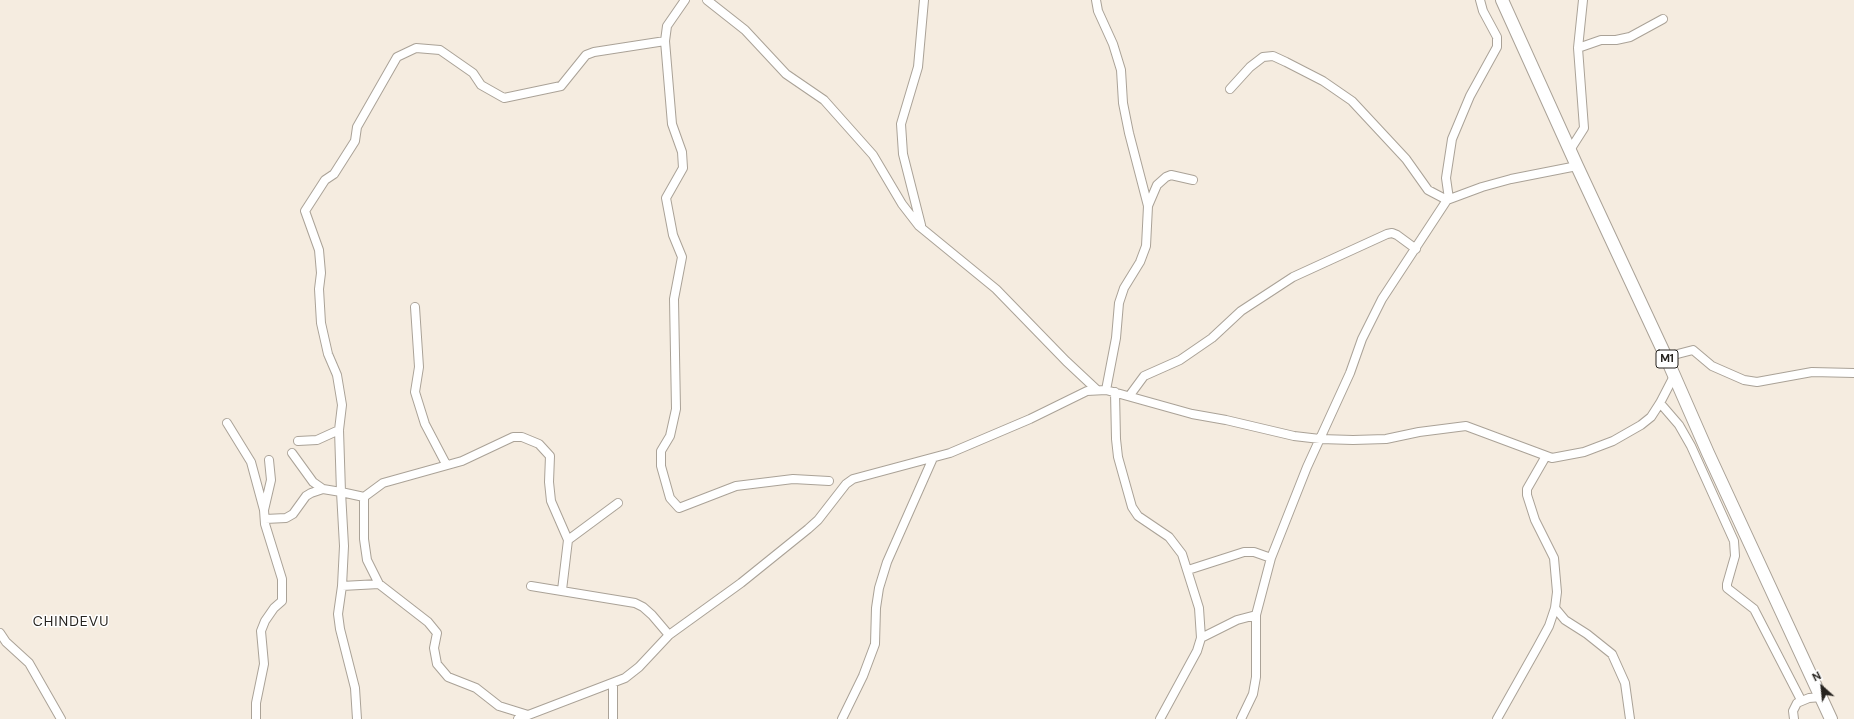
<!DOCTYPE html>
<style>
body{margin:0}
#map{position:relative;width:1854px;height:719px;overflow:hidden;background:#f5ece0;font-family:"DM Sans",sans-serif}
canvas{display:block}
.north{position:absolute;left:1802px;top:667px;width:40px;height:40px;-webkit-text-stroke:3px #fff;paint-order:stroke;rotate:333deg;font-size:11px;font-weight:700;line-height:16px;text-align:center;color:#26231f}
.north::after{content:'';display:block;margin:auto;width:14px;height:18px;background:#26231f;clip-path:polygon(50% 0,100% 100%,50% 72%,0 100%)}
</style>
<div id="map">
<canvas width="1854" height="719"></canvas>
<div class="north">N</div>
</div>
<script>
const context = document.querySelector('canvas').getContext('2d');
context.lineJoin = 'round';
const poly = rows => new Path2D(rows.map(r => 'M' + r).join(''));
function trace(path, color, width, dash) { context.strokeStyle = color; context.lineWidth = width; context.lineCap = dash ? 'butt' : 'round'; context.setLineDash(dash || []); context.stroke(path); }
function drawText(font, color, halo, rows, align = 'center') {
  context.font = font + ' "DM Sans",sans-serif'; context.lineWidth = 3; context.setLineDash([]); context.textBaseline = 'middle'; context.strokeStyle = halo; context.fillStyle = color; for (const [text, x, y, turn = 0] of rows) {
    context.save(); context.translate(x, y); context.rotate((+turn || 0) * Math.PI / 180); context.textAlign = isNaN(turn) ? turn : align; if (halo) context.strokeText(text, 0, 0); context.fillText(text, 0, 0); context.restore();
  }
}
const minor = poly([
 [685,0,667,26,665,41,672,124,682,152,683,168,666,198,673,235,682,257,674,299,676,409,670,436,661,451,661,466,670,498,679,508,736,486,793,479,829,481],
 [707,0,745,30,786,74,824,100,873,155,902,204,919,226,996,289,1066,361,1097,390],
 [1096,0,1098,11,1113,44,1121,70,1123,103,1129,133,1148,206,1146,246,1140,262,1124,288,1119,303,1116,338,1106,390],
 [1578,48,1601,40,1616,40,1630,37,1663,19],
 [1230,89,1250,67,1263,57,1273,56,1286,62,1323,81,1352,101,1406,159,1428,190,1447,200],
 [1570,150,1584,128,1578,48,1583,0],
 [1449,199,1446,178,1452,139,1470,96,1497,47,1497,37,1483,11,1480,0],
 [1148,206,1157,185,1166,177,1171,175,1193,180],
 [921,225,903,154,901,124,918,67,924,0],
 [415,307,419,367,415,392,425,424,446,464],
 [1666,357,1693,350,1712,366,1744,380,1757,382,1812,372,1854,373],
 [1115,392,1116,439,1118,457,1132,507,1138,516,1169,537,1182,554,1199,608,1201,638,1197,651,1160,719],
 [1130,395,1144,376,1180,360,1212,338,1241,311,1293,277,1387,234,1392,233,1397,235,1416,249],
 [1660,403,1679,425,1691,446,1734,541,1735,556,1727,584,1727,588,1754,609,1801,700],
 [227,423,251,462,264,510],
 [298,441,317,440,339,430],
 [292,453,313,482,323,489],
 [364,497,341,492,339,430,342,405,337,375,328,354,321,323,319,289,321,273,319,250,305,211,325,180,334,174,355,141,357,127,397,57,416,48,440,50,473,73,481,85,504,98,561,86,586,55,594,52,665,41],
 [265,519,286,518,293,514,306,496,311,493,323,489,341,492,344,546,342,586,338,614,340,629,355,688,357,719],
 [1188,570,1244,552,1254,552,1271,558],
 [379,584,367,560,364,539,364,497,383,483,462,461,513,437,522,437,539,444,550,456,549,482,551,501,568,540],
 [342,586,379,584,428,622,437,633,434,648,437,664,448,677,476,688,499,706,528,715],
 [531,586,635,603,643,607,652,615,669,635],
 [562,590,568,540,618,503],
 [1555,608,1565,620,1587,634,1612,654,1625,683,1630,719],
 [0,633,6,642,29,663,61,719],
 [1201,638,1237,620,1256,615],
 [613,684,613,719],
 [256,719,256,703,264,664,261,631,265,621,274,608,282,601,282,579,265,524,264,510,271,480,269,460],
 [518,719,625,678,639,667,669,635,741,583,808,529,818,520,846,484,853,479,950,453,1030,419,1087,391,1106,390,1192,414,1226,420,1294,436,1320,439,1353,440,1386,439,1419,432,1466,426,1552,458,1584,452,1613,441,1641,425,1651,417,1660,403,1674,376],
 [842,719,863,676,875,644,876,608,879,588,887,562,933,458],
 [1241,719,1253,694,1256,677,1256,615,1271,558,1307,467,1350,373,1362,339,1382,299,1447,200,1482,187,1511,179,1577,166],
 [1497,719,1537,648,1549,626,1555,608,1557,592,1554,558,1535,520,1527,495,1527,489,1546,456],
 [1794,719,1793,711,1797,703,1809,698,1822,697]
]);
const highway = poly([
 [1502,0,1577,166,1666,357,1708,453,1831,719]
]);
trace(minor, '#aaa297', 10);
trace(highway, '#aaa297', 14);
trace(minor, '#fff', 8);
trace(highway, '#fff', 12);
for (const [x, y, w] of [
 [1667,359,22]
]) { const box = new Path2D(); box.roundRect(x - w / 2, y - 9, w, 18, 3); context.fillStyle = '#fff'; context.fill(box); trace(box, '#26231f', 1); }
drawText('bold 11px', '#26231f', null, [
 ["M1",1667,359]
]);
context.letterSpacing = '1px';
drawText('14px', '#26231f', '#fff', [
 ["CHINDEVU",71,622]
]);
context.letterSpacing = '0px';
</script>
